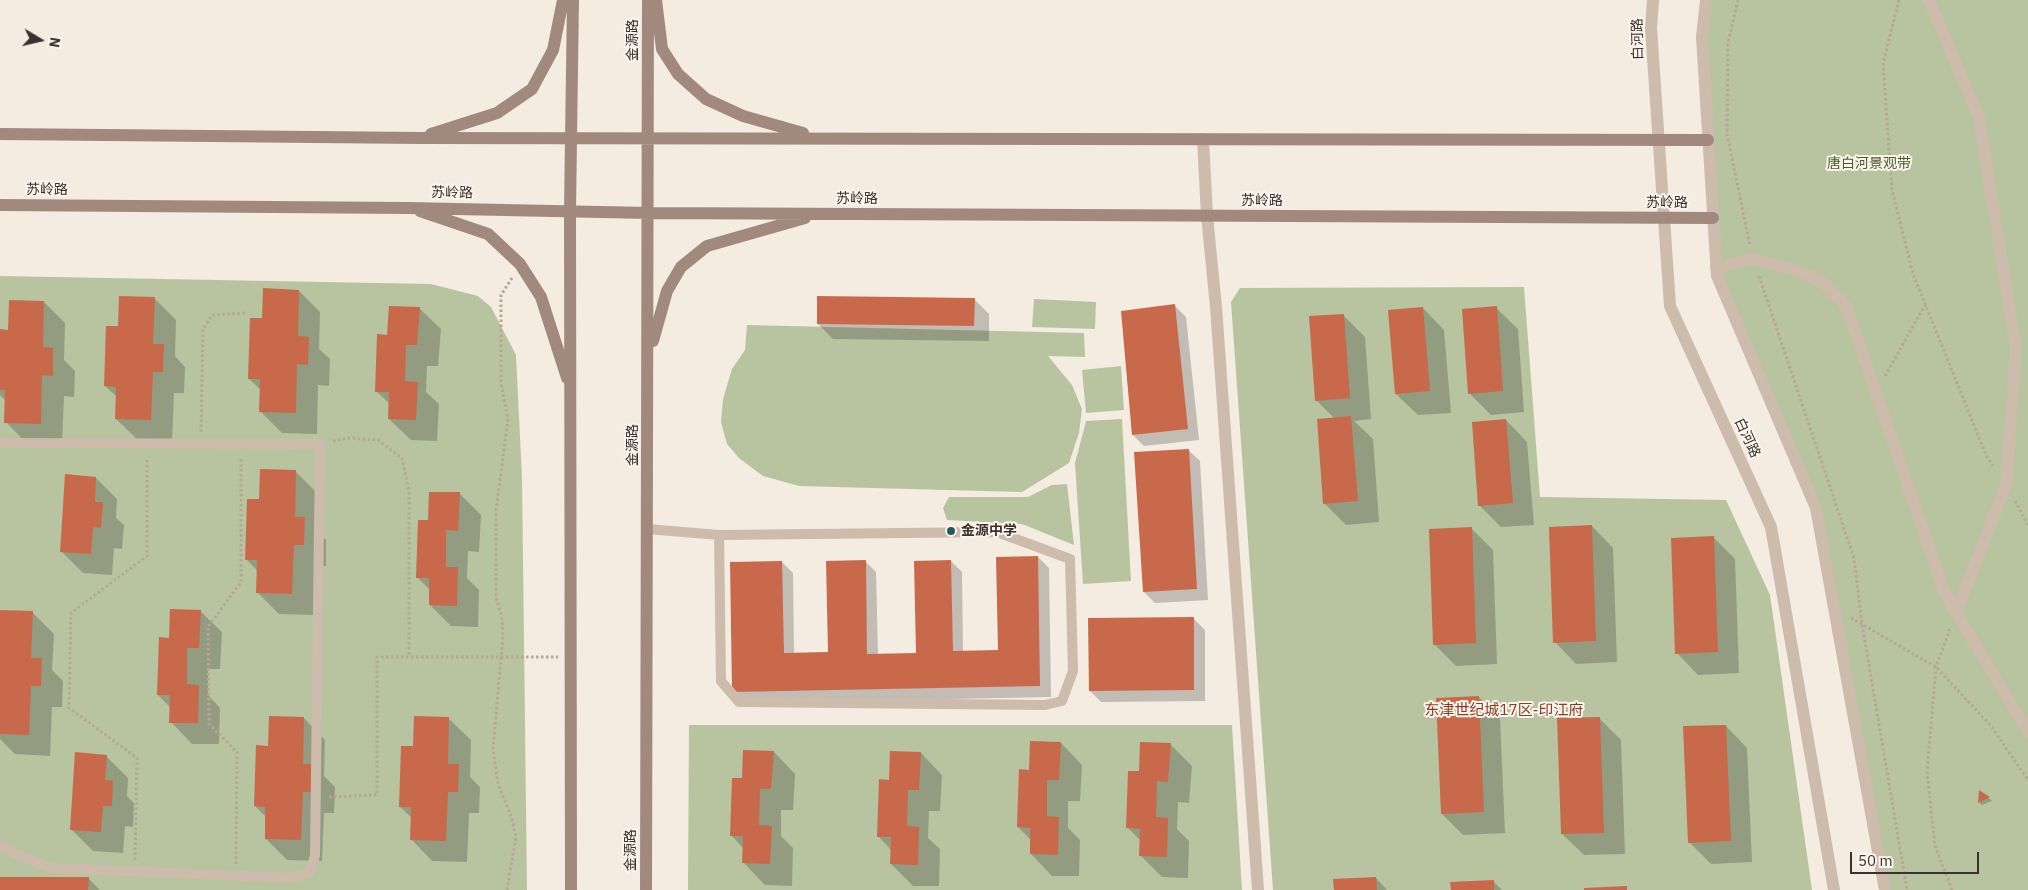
<!DOCTYPE html>
<meta charset="utf-8">
<style>
body{margin:0}
#map{position:relative;width:2028px;height:890px;overflow:hidden;background:#f4ebe1;font-family:"IBM Plex Sans",sans-serif}
canvas{display:block}
.north{position:absolute;left:15px;top:15px;width:50px;height:50px;-webkit-text-stroke:4px #fbf5ee;paint-order:stroke;rotate:99deg;font-size:14px;font-weight:700;line-height:20px;text-align:center;color:#3b302b}
.north::after{content:'';display:block;margin:auto;width:18px;height:22px;background:#3b302b;clip-path:polygon(50% 0,100% 100%,50% 72%,0 100%)}
.scale{position:absolute;left:1850px;top:852px;width:129px;height:22px;box-sizing:border-box;border:2px solid #3b302b;border-top:0;padding-left:6px;font-size:15px;line-height:18px;white-space:nowrap;color:#3b302b;-webkit-text-stroke:4px #fbf5ee;paint-order:stroke}
</style>
<div id="map">
<canvas width="2028" height="890"></canvas>
<div class="north">N</div>
<div class="scale">50 m</div>
</div>
<script>
const context = document.querySelector('canvas').getContext('2d');
context.lineJoin = 'round';
function fill(path, color) { context.fillStyle = color; context.fill(path, 'evenodd'); }
const poly = rows => new Path2D(rows.map(r => 'M' + r).join(''));
function trace(path, color, width, dash) { context.strokeStyle = color; context.lineWidth = width; context.lineCap = dash ? 'butt' : 'round'; context.setLineDash(dash || []); context.stroke(path); }
function drawText(font, color, halo, rows, align = 'center') {
  context.font = font + ' "IBM Plex Sans","Noto Sans SC",sans-serif'; context.lineWidth = 4; context.setLineDash([]); context.textBaseline = 'middle'; context.strokeStyle = halo; context.fillStyle = color; for (const [text, x, y, turn = 0] of rows) {
    context.save(); context.translate(x, y); context.rotate((+turn || 0) * Math.PI / 180); context.textAlign = isNaN(turn) ? turn : align; if (halo) context.strokeText(text, 0, 0); context.fillText(text, 0, 0); context.restore();
  }
}
fill(poly([
 [1706,0,2028,0,2028,890,1885,890,1816,508,1717,276],
 [0,276,431,284,478,296,491,307,516,355,522,478,527,890,0,890],
 [1524,287,1540,497,1726,500,1770,595,1812,890,1273,890,1231,302,1240,288],
 [1034,299,1096,302,1095,329,1032,327],
 [747,325,1084,333,1085,357,1048,356,1072,385,1082,409,1079,433,1069,463,1022,492,799,486,763,476,739,458,727,444,721,422,723,399,732,369,745,350],
 [1121,366,1124,410,1086,413,1082,370],
 [1122,419,1131,581,1083,584,1075,463,1086,421],
 [1067,484,1074,545,1022,524,947,520,943,508,949,497,1028,497,1052,485],
 [689,725,1232,725,1242,890,688,890]
]), '#b8c4a0');
fill(poly([
 [299,291,320,312,319,349,330,359,329,386,318,385,317,434,282,433,260,411,261,390,249,379,264,320],
 [154,298,176,320,175,356,185,367,184,393,174,393,172,442,138,440,116,419,117,397,105,386],
 [974,299,989,314,989,341,833,339,818,324],
 [44,302,65,323,64,360,75,371,74,397,64,396,62,445,27,444,6,422,6,401,0,395,0,331,9,331],
 [1175,306,1186,317,1199,440,1144,446,1133,435,1122,312],
 [419,308,441,329,438,366,427,366,426,392,439,404,437,441,411,440,389,419,390,404,376,391,389,336],
 [1423,308,1444,330,1451,413,1418,415,1396,394],
 [1496,308,1518,329,1524,412,1491,415,1469,393],
 [1343,315,1365,337,1371,419,1354,421,1373,439,1379,522,1346,525,1324,503,1335,419,1316,400],
 [1506,420,1527,442,1534,525,1501,527,1479,505],
 [1188,450,1200,461,1208,600,1155,603,1144,592],
 [295,471,317,493,316,530,326,540,326,566,315,566,314,615,279,614,257,592,258,571,246,559,260,501],
 [96,478,117,499,116,518,124,525,122,549,114,548,112,575,83,573,61,551],
 [460,494,481,515,479,552,468,551,467,578,479,590,478,627,451,626,430,605,430,590,417,577,429,522],
 [1592,526,1613,548,1617,662,1576,664,1555,642],
 [1471,528,1493,550,1497,664,1456,666,1434,644],
 [1714,538,1735,559,1739,673,1698,675,1677,653],
 [1038,557,1049,568,1051,697,744,703,733,691,782,562,793,573,794,654,829,654,865,561,876,572,878,655,917,654,951,561,962,572,963,652,999,651],
 [0,611,32,612,54,634,52,670,63,681,62,707,52,707,50,756,15,754,0,739],
 [200,611,222,632,220,669,208,669,208,695,220,708,219,744,192,744,171,722,171,708,158,695,170,639],
 [1193,618,1205,630,1205,701,1101,702,1090,691],
 [1479,697,1500,719,1505,833,1463,835,1442,814],
 [304,718,325,740,324,776,335,787,334,813,324,813,322,861,287,860,266,839,266,817,255,806,269,747],
 [1599,718,1621,740,1625,854,1584,855,1562,834],
 [449,719,471,740,470,777,480,787,479,813,469,813,467,862,432,861,411,839,412,818,400,807,414,747],
 [1726,726,1747,748,1752,862,1711,864,1689,842],
 [1061,743,1082,765,1080,801,1068,801,1068,828,1080,840,1079,876,1052,876,1031,854,1031,840,1018,827,1030,771],
 [1170,744,1192,766,1189,803,1178,802,1177,829,1189,841,1188,878,1162,877,1140,855,1141,841,1128,828,1140,772],
 [774,752,795,774,793,810,781,810,781,836,793,848,792,886,765,885,744,863,744,849,731,835,743,780],
 [921,753,942,775,940,811,929,811,928,838,940,849,939,886,913,886,891,864,891,850,878,836,890,781],
 [106,756,128,778,127,796,134,803,133,827,125,826,123,853,93,851,72,830],
 [1980,792,1989,798,1992,801,1982,805,1979,802],
 [0,878,88,878,100,890,0,890],
 [1376,878,1387,890,1335,890],
 [1493,881,1502,890,1452,890]
]), '#0003');
fill(poly([
 [263,288,299,290,298,336,309,337,308,365,297,364,296,413,259,412,260,379,248,379,250,318,262,318],
 [119,296,155,297,153,344,164,344,163,372,153,372,151,420,115,419,116,387,104,386,106,326,118,326],
 [817,296,975,298,974,326,817,324],
 [9,300,44,301,43,347,53,348,53,376,42,375,41,424,4,423,5,390,0,390,0,329,8,330],
 [1175,304,1188,429,1132,435,1121,311],
 [389,306,420,307,417,345,406,345,405,381,418,382,416,420,388,419,389,392,375,392,377,334,387,335],
 [1497,306,1503,391,1468,394,1462,309],
 [1423,307,1430,391,1395,394,1388,310],
 [1344,314,1350,398,1315,401,1309,316],
 [1351,416,1358,501,1323,504,1317,419],
 [1506,419,1513,503,1478,506,1472,422],
 [1189,449,1197,589,1143,592,1134,452],
 [260,469,296,470,295,517,305,517,304,545,294,545,292,594,256,593,257,560,245,560,247,499,259,499],
 [65,474,96,477,95,502,103,502,101,528,93,527,91,554,60,552],
 [429,492,460,492,458,531,446,530,446,567,458,567,457,606,429,605,429,578,416,578,418,520,428,520],
 [1592,525,1596,641,1553,643,1549,527],
 [1472,527,1476,643,1433,645,1429,529],
 [1714,536,1718,652,1675,654,1671,538],
 [1038,556,1040,686,732,692,730,562,782,561,784,653,828,652,826,561,866,560,867,654,916,653,914,561,951,560,953,651,998,650,996,557],
 [170,609,201,610,199,648,187,648,187,684,199,685,198,723,169,723,170,695,157,695,159,637,169,638],
 [0,610,33,611,31,658,42,658,41,686,31,686,29,735,0,734],
 [1194,617,1194,690,1089,691,1088,618],
 [1479,696,1484,812,1441,814,1436,698],
 [269,716,304,717,303,764,314,764,313,792,303,792,301,840,265,839,265,807,254,806,256,745,268,746],
 [414,716,449,717,448,764,459,764,458,792,448,792,446,841,410,840,411,807,399,807,401,746,413,746],
 [1600,717,1604,833,1561,834,1557,718],
 [1726,725,1731,841,1688,843,1683,726],
 [1030,741,1061,742,1059,780,1047,780,1047,816,1059,817,1058,855,1030,854,1030,828,1017,827,1019,769,1029,770],
 [1140,742,1171,743,1168,782,1157,781,1156,817,1168,818,1167,857,1139,856,1140,829,1126,828,1128,771,1139,771],
 [743,750,774,751,771,789,760,789,759,825,772,826,770,864,742,863,743,836,730,836,732,778,742,778],
 [890,751,921,752,919,790,908,790,907,826,919,827,918,865,890,864,891,837,877,837,879,779,889,780],
 [75,752,107,755,105,780,113,781,112,806,103,806,101,832,70,830],
 [1979,790,1990,797,1978,803],
 [0,877,89,877,88,890,0,890],
 [1376,877,1377,890,1334,890,1333,879],
 [1494,880,1494,890,1451,890,1450,882],
 [1627,886,1627,890,1584,890,1584,888]
]), '#c8694b');
trace(poly([
 [1738,0,1728,43,1727,134,1750,246],
 [1899,0,1883,63,1892,190,1913,274,1986,455,1993,466],
 [1759,276,1854,558,1862,624,1907,890],
 [1885,376,1925,305],
 [201,432,203,329,212,315,245,313],
 [333,441,348,438,378,440,402,458,409,491,409,656],
 [2015,501,2028,525],
 [1851,618,1936,667,1991,726,2028,780],
 [1950,629,1936,667,1927,771,1935,846,1952,890],
 [329,797,377,795,377,657,558,657],
 [135,860,137,758,69,708,71,613,147,556,147,457],
 [236,864,237,752,209,724,208,627,241,582,241,457],
 [507,890,516,836,511,816,498,784,493,749,503,636,502,617,496,598,496,511,508,419,501,383,501,295,512,278]
]), '#b9a596', 3, [2.5, 2.5]);
trace(poly([
 [0,443,320,444,315,856,310,872,292,878,51,868,11,852,0,844],
 [647,529,719,535,997,532,1070,559,1073,671,1062,701,1045,705,739,702,721,681,719,535]
]), '#cdbbac', 10);
trace(poly([
 [1929,0,1979,118,2016,349,2006,485,1956,612],
 [1716,267,1754,259,1788,268,1812,276,1827,286,1847,308,1945,594,2028,732]
]), '#cdbbac', 12);
trace(poly([
 [1653,0,1651,28,1670,306,1771,527,1834,890],
 [1706,0,1702,37,1717,276,1816,508,1885,890],
 [1203,139,1207,216,1216,307,1258,890]
]), '#cdbbac', 12);
trace(poly([
 [656,0,662,49,678,74,706,99,743,116,803,133],
 [0,134,419,138,1708,140],
 [431,134,497,113,532,89,553,50,563,0],
 [0,205,408,208,649,213,1713,218],
 [420,211,488,234,520,264,541,297,567,378],
 [653,341,667,291,681,267,707,246,805,218],
 [571,890,570,210,573,0],
 [646,890,648,0]
]), '#a18a7d', 12);
for (const [x, y, r, color] of [
 [951,531,5,"#1f5a5e"]
]) { const dot = new Path2D(); dot.arc(x, y, r, 0, 2 * Math.PI); context.fillStyle = color; context.fill(dot); trace(dot, '#fbf5ee', 2); }
drawText('14px', '#3b302b', '#fbf5ee', [
 ["白河路",1638,39,-91],
 ["金源路",633,40,-90],
 ["苏岭路",47,190],
 ["苏岭路",452,193,1],
 ["苏岭路",857,199],
 ["苏岭路",1262,201],
 ["苏岭路",1667,203],
 ["白河路",1747,438,65],
 ["金源路",633,445,-90],
 ["金源路",631,850,-90]
]);
drawText('14px', '#4a5a2e', '#fbf5ee', [
 ["唐白河景观带",1869,164]
]);
drawText('bold 14px', '#3b302b', '#fbf5ee', [
 ["金源中学",961,531]
], 'left');
drawText('15px', '#8c3b22', '#fbf5ee', [
 ["东津世纪城17区-印江府",1504,711]
]);
</script>
